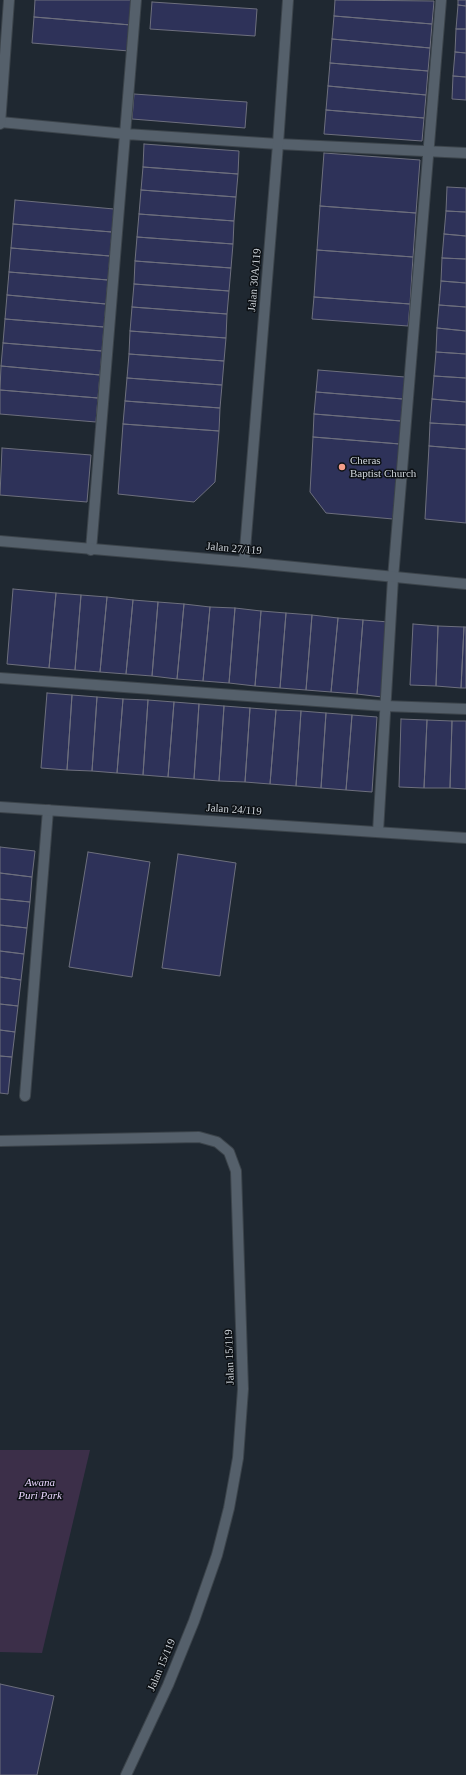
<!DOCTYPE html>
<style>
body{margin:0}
canvas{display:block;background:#1f2831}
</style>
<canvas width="466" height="1775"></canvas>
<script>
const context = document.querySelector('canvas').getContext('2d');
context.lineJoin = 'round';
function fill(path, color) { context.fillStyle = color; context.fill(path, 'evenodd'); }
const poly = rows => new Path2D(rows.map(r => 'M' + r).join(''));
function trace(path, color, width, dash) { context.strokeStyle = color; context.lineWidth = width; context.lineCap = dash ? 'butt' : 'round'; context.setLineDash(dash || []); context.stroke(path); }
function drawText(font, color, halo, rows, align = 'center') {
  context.font = font + ' "Times New Roman",serif'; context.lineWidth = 3; context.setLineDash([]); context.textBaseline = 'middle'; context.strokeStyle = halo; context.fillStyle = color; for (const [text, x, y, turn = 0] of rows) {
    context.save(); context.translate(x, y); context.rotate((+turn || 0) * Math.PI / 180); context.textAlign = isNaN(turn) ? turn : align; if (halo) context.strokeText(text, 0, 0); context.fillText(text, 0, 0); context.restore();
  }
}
fill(poly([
 [0,1450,90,1450,42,1653,0,1652]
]), '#3c2f49');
const building = poly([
 [35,0,133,0,131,25,34,17,35,0],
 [335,0,434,1,432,24,334,16,335,0],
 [458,0,466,0,466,6,458,5,458,0],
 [152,2,257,9,255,36,150,29,152,2],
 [458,5,466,6,466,29,456,29,458,5],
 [334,16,432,24,430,48,332,39,334,16],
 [34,17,131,25,129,51,32,43,34,17],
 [456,29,466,29,466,53,455,52,456,29],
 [332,39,430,48,428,71,330,63,332,39],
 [455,52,466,53,466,77,453,76,455,52],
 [330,63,428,71,426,95,328,86,330,63],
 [453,76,466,77,466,100,452,99,453,76],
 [328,86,426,95,424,118,326,110,328,86],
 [134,94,247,102,245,128,132,119,134,94],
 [326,110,424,118,422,141,324,134,326,110],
 [144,144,239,151,238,174,143,167,144,144],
 [324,153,420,160,416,213,320,206,324,153],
 [143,167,238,174,236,197,141,190,143,167],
 [447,187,466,188,466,212,446,211,447,187],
 [141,190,236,197,234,221,139,214,141,190],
 [15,200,114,209,112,232,13,224,15,200],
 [320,206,416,213,413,257,317,250,320,206],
 [446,211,466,212,466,236,444,234,446,211],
 [139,214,234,221,233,244,137,237,139,214],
 [13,224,112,232,110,256,11,248,13,224],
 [444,234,466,236,466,259,442,258,444,234],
 [137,237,233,244,231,268,135,261,137,237],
 [11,248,110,256,108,280,9,272,11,248],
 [317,250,413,257,410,304,314,297,317,250],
 [442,258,466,259,466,283,441,281,442,258],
 [135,261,231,268,229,291,134,284,135,261],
 [9,272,108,280,106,304,7,295,9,272],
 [441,281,466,283,466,307,439,305,441,281],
 [134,284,229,291,227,314,132,307,134,284],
 [7,295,106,304,104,327,5,319,7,295],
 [314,297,410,304,408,326,312,319,314,297],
 [439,305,466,307,466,331,437,328,439,305],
 [132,307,227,314,226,338,130,331,132,307],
 [5,319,104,327,102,351,3,343,5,319],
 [437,328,466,331,466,354,436,352,437,328],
 [130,331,226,338,224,361,129,354,130,331],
 [3,343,102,351,100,375,1,366,3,343],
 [436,352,466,354,466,378,434,376,436,352],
 [129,354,224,361,222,385,127,378,129,354],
 [1,366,100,375,98,398,0,390,1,366],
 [318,370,405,377,403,399,316,392,318,370],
 [434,376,466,378,466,402,432,399,434,376],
 [127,378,222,385,220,408,125,401,127,378],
 [0,390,98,398,96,422,0,414,0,390],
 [316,392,403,399,401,421,314,414,316,392],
 [432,399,466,402,466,425,430,423,432,399],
 [125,401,220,408,219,431,123,424,125,401],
 [314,414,401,421,400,444,313,437,314,414],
 [430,423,466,425,466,449,429,446,430,423],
 [123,424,219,431,215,482,194,502,118,494,123,424],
 [313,437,400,444,393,519,326,513,310,492,313,437],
 [429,446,466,449,466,523,425,519,429,446],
 [2,448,91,455,87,502,0,495,2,448],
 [13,589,56,593,49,668,7,664,13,589],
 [56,593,81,595,75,670,49,668,56,593],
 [81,595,107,597,100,672,75,670,81,595],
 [107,597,133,600,126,674,100,672,107,597],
 [133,600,158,602,152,676,126,674,133,600],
 [158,602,184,604,177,679,152,676,158,602],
 [184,604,210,607,203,681,177,679,184,604],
 [210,607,235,608,229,683,203,681,210,607],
 [235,608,261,611,255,686,229,683,235,608],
 [261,611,286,613,280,688,255,686,261,611],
 [286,613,312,615,306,690,280,688,286,613],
 [312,615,338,618,331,692,306,690,312,615],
 [338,618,363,620,357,694,331,692,338,618],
 [363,620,389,622,382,697,357,694,363,620],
 [413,624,438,626,436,686,410,685,413,624],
 [438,626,464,627,461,688,436,686,438,626],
 [464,627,466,627,466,688,461,688,464,627],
 [47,693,72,695,67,770,41,768,47,693],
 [72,695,97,697,92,771,67,770,72,695],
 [97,697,123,699,117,773,92,771,97,697],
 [123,699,148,700,143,775,117,773,123,699],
 [148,700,174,702,168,777,143,775,148,700],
 [174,702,199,704,194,779,168,777,174,702],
 [199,704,224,706,219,781,194,779,199,704],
 [224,706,250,708,245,782,219,781,224,706],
 [250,708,276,710,270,784,245,782,250,708],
 [276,710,301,711,296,786,270,784,276,710],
 [301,711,326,713,321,788,296,786,301,711],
 [326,713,352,715,346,790,321,788,326,713],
 [352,715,377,717,372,792,346,790,352,715],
 [401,719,427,720,424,788,399,787,401,719],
 [427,720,452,721,450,788,424,788,427,720],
 [452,721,466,721,466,789,450,788,452,721],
 [0,847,35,851,32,877,0,873,0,847],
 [88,852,150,862,132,977,69,967,88,852],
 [178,854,236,863,220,976,162,968,178,854],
 [0,873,32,877,30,902,0,899,0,873],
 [0,899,30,902,27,928,0,925,0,899],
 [0,925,27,928,24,954,0,951,0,925],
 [0,951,24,954,21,980,0,977,0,951],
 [0,977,21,980,18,1006,0,1004,0,977],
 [0,1004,18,1006,15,1032,0,1030,0,1004],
 [0,1030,15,1032,12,1057,0,1056,0,1030],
 [0,1056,12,1057,8,1094,0,1093,0,1056],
 [0,1684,54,1696,37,1775,0,1775,0,1684]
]);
fill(building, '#2e3259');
trace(building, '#6d6f7d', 1);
const service = poly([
 [0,122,126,134,278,144,466,153],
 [91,550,136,0],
 [0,678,385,706,466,709],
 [378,832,393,578,441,0],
 [25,1096,48,810]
]);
const minor = poly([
 [0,124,9,0],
 [0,541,244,562,466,584],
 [244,562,278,144,288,0],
 [0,807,466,838],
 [0,1141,199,1137,217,1142,229,1152,236,1171,243,1389,238,1458,229,1508,217,1555,194,1621,168,1685,126,1775]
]);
trace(service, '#3c444b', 12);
trace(minor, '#3c444b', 12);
trace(service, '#55606b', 10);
trace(minor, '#55606b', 10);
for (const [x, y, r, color] of [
 [342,467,4,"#f49e8a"]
]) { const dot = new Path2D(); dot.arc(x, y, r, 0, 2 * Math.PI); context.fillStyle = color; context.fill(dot); trace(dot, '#0c1014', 1.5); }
drawText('11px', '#cfd5db', '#0c1014', [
 ["Jalan 30A/119",255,280,-85],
 ["Jalan 27/119",234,549,5],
 ["Jalan 24/119",234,810,4],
 ["Jalan 15/119",230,1357,-92],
 ["Jalan 15/119",162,1665,-67]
]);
drawText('11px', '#cfd5db', '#0c1014', [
 ["Cheras",350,461],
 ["Baptist Church",350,474]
], 'left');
drawText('italic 11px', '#e9d5fe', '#0c1014', [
 ["Awana",40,1483],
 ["Puri Park",40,1496]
]);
</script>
